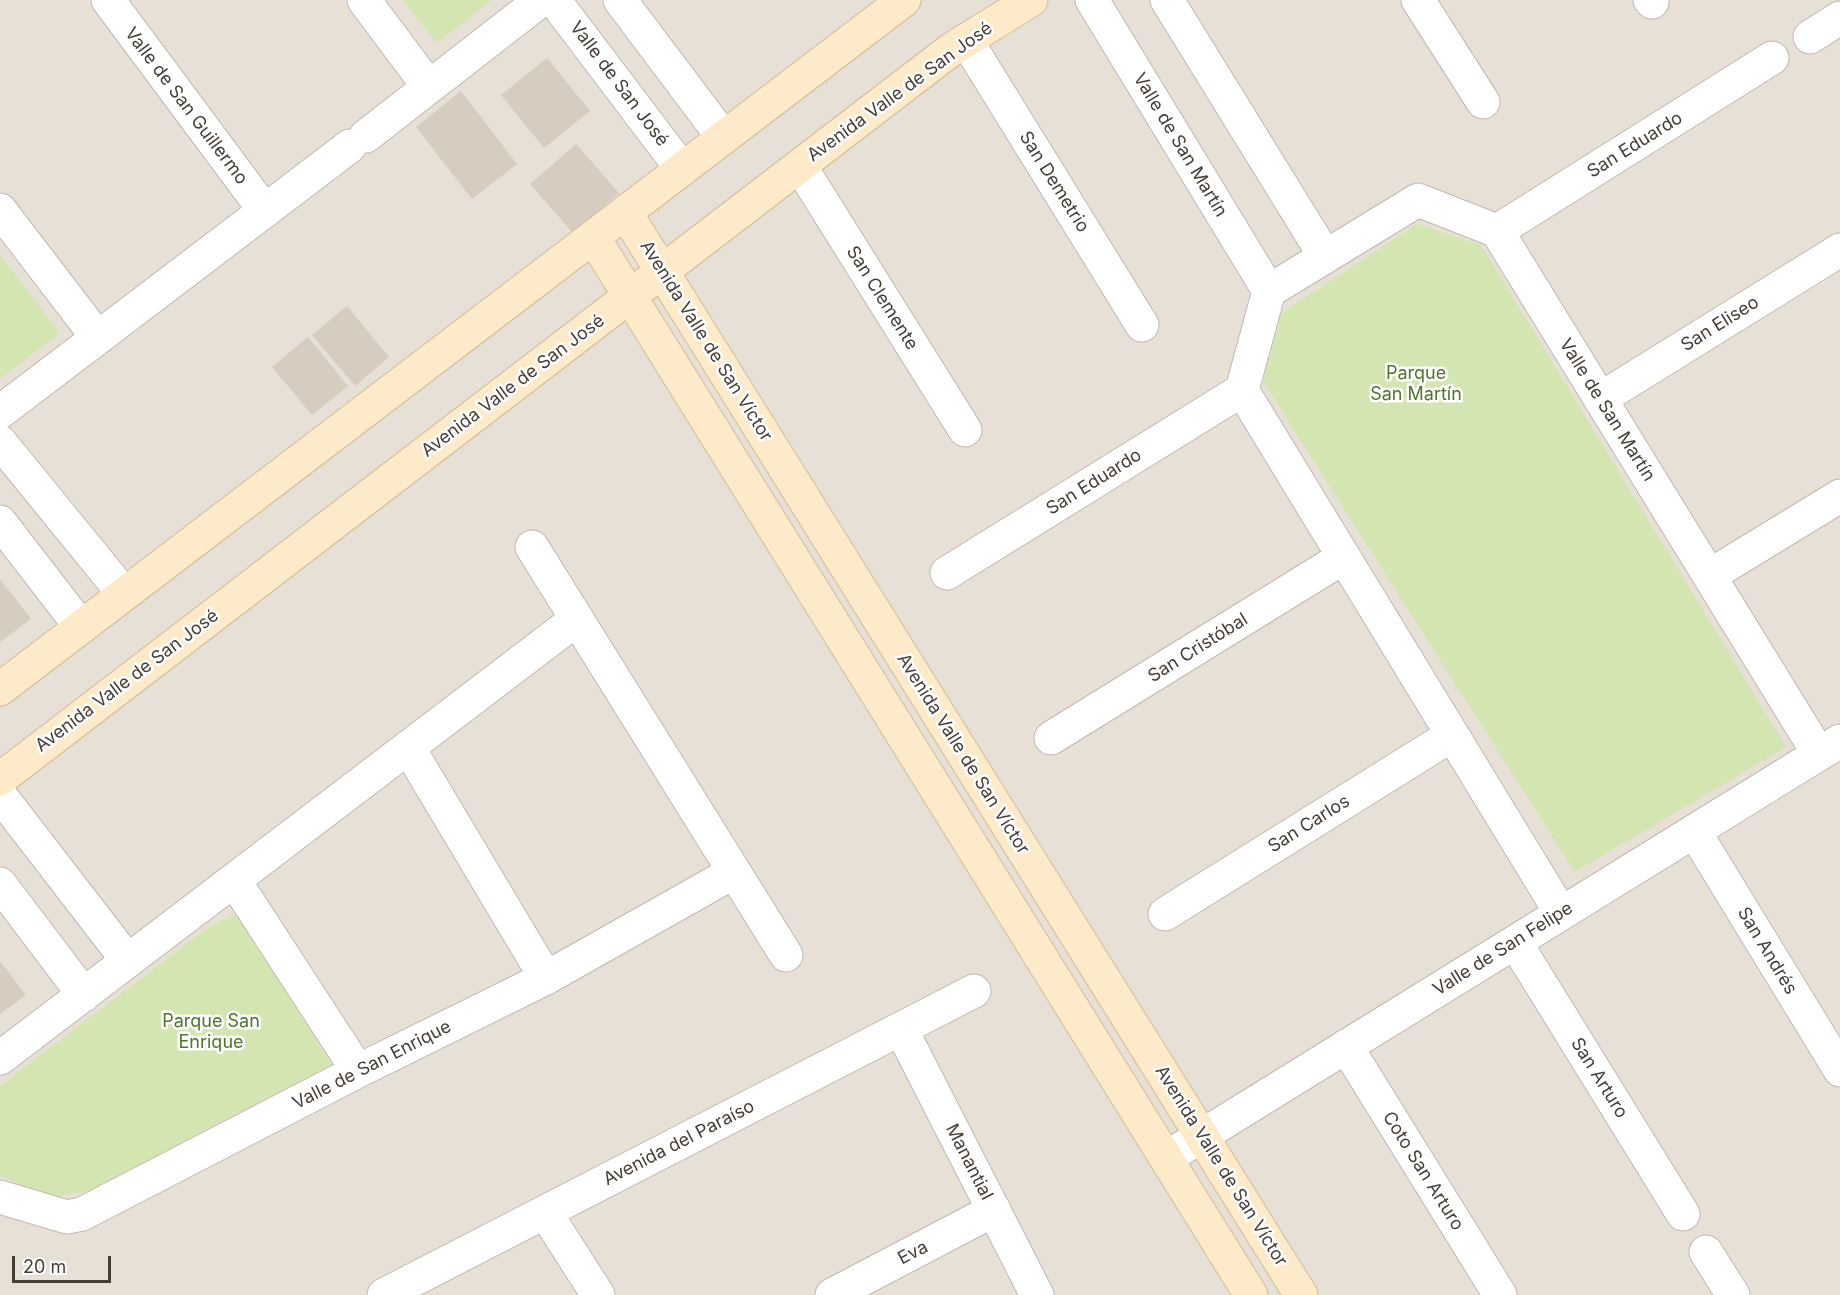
<!DOCTYPE html>
<meta charset="utf-8">
<style>
body{margin:0}
#map{position:relative;width:1840px;height:1295px;overflow:hidden;background:#f3eee7;font-family:Inter,sans-serif}
canvas{display:block}
.scale{position:absolute;left:12px;top:1256px;width:99px;height:27px;box-sizing:border-box;border:3px solid #463e36;border-top:0;padding-left:8px;font-size:18px;line-height:21px;white-space:nowrap;color:#463e36;-webkit-text-stroke:4px #fff;paint-order:stroke}
</style>
<div id="map">
<canvas width="1840" height="1295"></canvas>
<div class="scale">20 m</div>
</div>
<script>
const context = document.querySelector('canvas').getContext('2d');
context.lineJoin = 'round';
function fill(path, color) { context.fillStyle = color; context.fill(path, 'evenodd'); }
const poly = rows => new Path2D(rows.map(r => 'M' + r).join(''));
function trace(path, color, width, dash) { context.strokeStyle = color; context.lineWidth = width; context.lineCap = dash ? 'butt' : 'round'; context.setLineDash(dash || []); context.stroke(path); }
function drawText(font, color, halo, rows, align = 'center') {
  context.font = font + ' Inter,sans-serif'; context.lineWidth = 5; context.setLineDash([]); context.textBaseline = 'middle'; context.strokeStyle = halo; context.fillStyle = color; for (const [text, x, y, turn = 0] of rows) {
    context.save(); context.translate(x, y); context.rotate((+turn || 0) * Math.PI / 180); context.textAlign = isNaN(turn) ? turn : align; if (halo) context.strokeText(text, 0, 0); context.fillText(text, 0, 0); context.restore();
  }
}
fill(poly([
 [0,0,1840,0,1840,1295,0,1295]
]), '#e7e0d6');
fill(poly([
 [403,0,492,0,437,43],
 [1417,224,1481,245,1786,747,1575,872,1263,381,1282,313],
 [0,255,60,333,0,379],
 [238,913,332,1066,89,1191,54,1197,0,1176,0,1086,209,927]
]), '#d3e6b2');
fill(poly([
 [547,58,590,111,544,148,501,95],
 [461,91,517,164,472,199,416,127],
 [576,144,619,193,573,233,530,184],
 [347,306,389,357,355,386,312,335],
 [308,337,348,386,312,415,272,367],
 [0,579,31,619,0,642],
 [0,961,26,995,0,1014]
]), '#d7ccc0');
const street = poly([
 [108,0,265,211],
 [364,0,429,87],
 [554,0,682,169],
 [620,0,723,137],
 [1092,0,1269,291],
 [1167,0,1325,256],
 [1418,0,1483,102],
 [1650,0,1652,2],
 [1810,37,1840,18],
 [966,40,1142,325],
 [366,136,541,0],
 [800,166,965,430],
 [0,210,98,338],
 [1497,231,1772,58],
 [1600,399,1840,250],
 [0,412,350,146],
 [0,442,124,594],
 [0,522,81,627],
 [532,547,786,955],
 [947,573,1242,390],
 [1709,576,1840,496],
 [1051,738,1344,557],
 [408,747,546,978],
 [0,795,128,961],
 [1694,831,1840,1070],
 [234,880,358,1071],
 [0,884,84,995],
 [1561,913,1242,390,1269,291,1418,200,1497,231,1819,754],
 [1165,914,1452,735],
 [1515,942,1683,1214],
 [901,1029,1037,1295],
 [1346,1046,1500,1295],
 [0,1058,577,619],
 [1166,1158,1840,741],
 [0,1197,67,1217,82,1214,358,1071,546,978,734,872],
 [545,1212,598,1295],
 [1706,1252,1733,1295],
 [384,1295,974,991],
 [832,1295,994,1210]
]);
const secondary = poly([
 [625,212,1301,1295],
 [593,237,1251,1295],
 [0,689,904,0],
 [0,779,952,49,1031,0]
]);
trace(street, '#c1b8ad', 35);
trace(secondary, '#d1bc98', 35);
trace(street, '#fff', 33);
trace(secondary, '#fceac8', 33);
drawText('18px', '#463e36', '#fff', [
 ["Valle de San José",619,84,53],
 ["Avenida Valle de San José",900,92,-36],
 ["Valle de San Guillermo",186,106,53],
 ["Valle de San Martín",1180,145,59],
 ["San Eduardo",1635,145,-32],
 ["San Demetrio",1054,182,58],
 ["San Clemente",882,298,58],
 ["San Eliseo",1720,324,-32],
 ["Avenida Valle de San Víctor",706,341,58],
 ["Avenida Valle de San José",513,386,-37],
 ["Valle de San Martín",1607,410,58],
 ["San Eduardo",1094,482,-32],
 ["San Cristóbal",1198,648,-32],
 ["Avenida Valle de San José",127,681,-37],
 ["Avenida Valle de San Víctor",963,754,58],
 ["San Carlos",1309,824,-32],
 ["Valle de San Felipe",1503,949,-32],
 ["San Andrés",1767,951,59],
 ["Valle de San Enrique",372,1065,-27],
 ["San Arturo",1599,1078,58],
 ["Avenida del Paraíso",679,1143,-27],
 ["Manantial",969,1162,63],
 ["Avenida Valle de San Víctor",1221,1166,58],
 ["Coto San Arturo",1423,1171,58],
 ["Eva",913,1253,-27]
]);
drawText('18px', '#4f752c', '#fff', [
 ["Parque",1416,374],
 ["San Martín",1416,395],
 ["Parque San",211,1022],
 ["Enrique",211,1043]
]);
</script>
